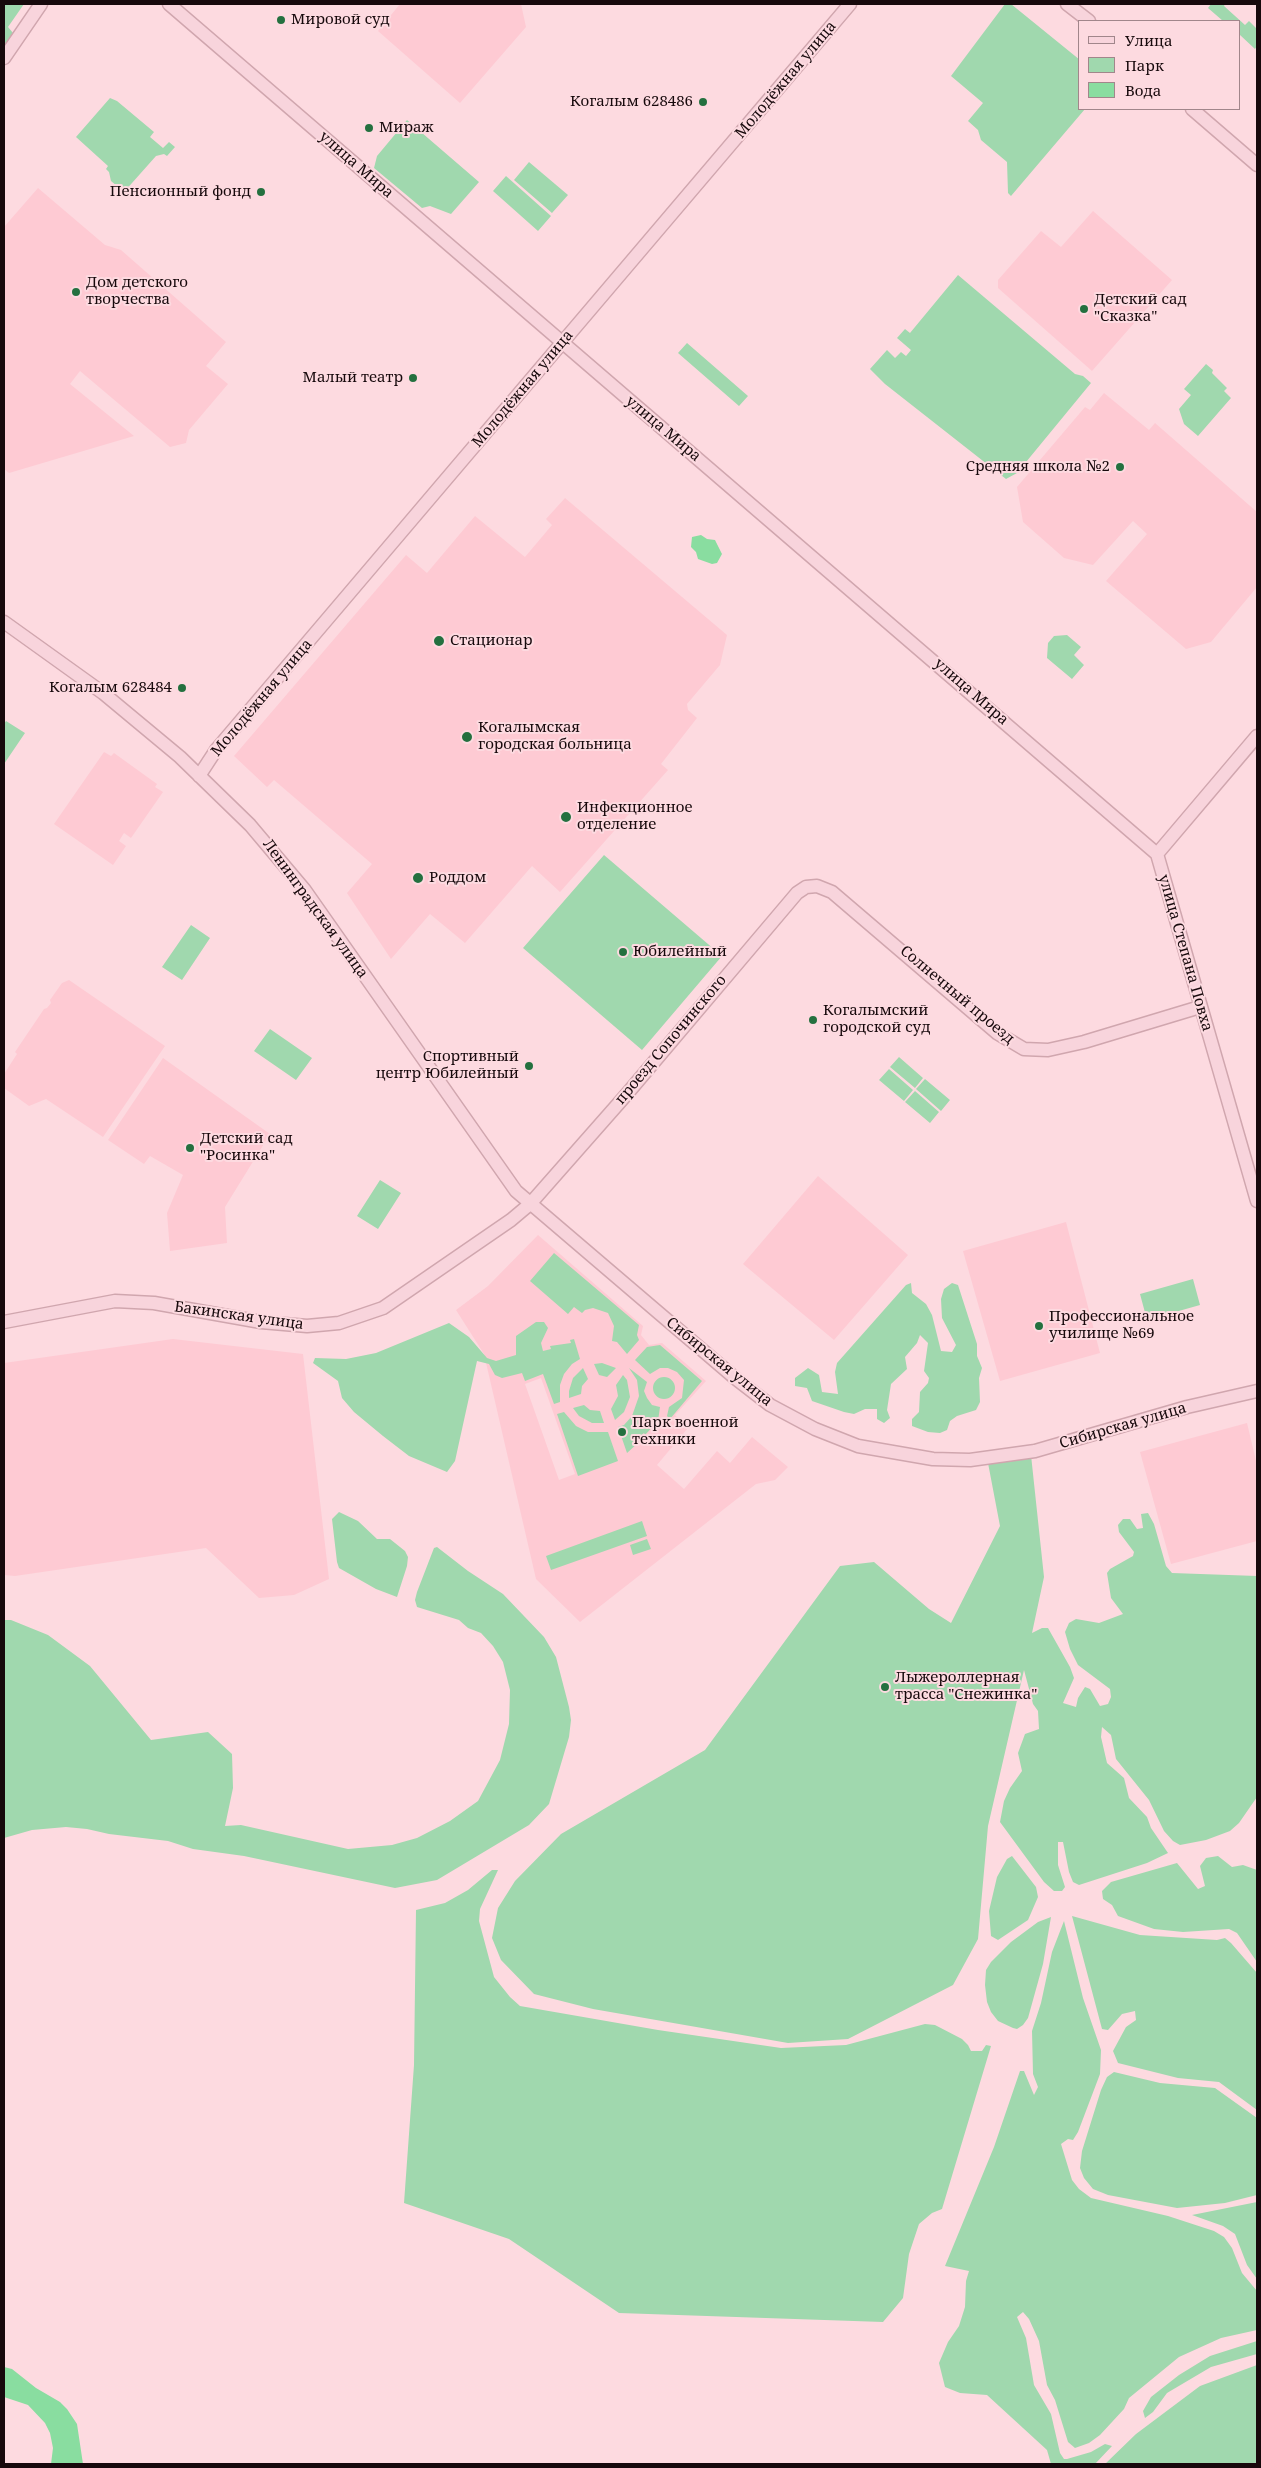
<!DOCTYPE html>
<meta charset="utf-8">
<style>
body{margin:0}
#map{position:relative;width:1261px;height:2468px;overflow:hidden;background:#fddae0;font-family:"Noto Serif",serif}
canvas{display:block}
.frame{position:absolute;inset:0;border:5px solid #17090c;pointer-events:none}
.legend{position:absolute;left:1078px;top:20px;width:162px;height:90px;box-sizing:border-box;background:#fddae0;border:1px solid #a1868b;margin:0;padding:6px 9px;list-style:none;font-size:15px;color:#17090c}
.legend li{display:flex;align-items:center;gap:10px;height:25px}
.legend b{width:25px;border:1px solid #a1868b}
</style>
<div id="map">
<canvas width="1261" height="2468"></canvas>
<div class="frame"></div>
<ul class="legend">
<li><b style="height:6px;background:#f8d4dc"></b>Улица</li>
<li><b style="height:14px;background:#a0d8ae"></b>Парк</li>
<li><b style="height:14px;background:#89dda0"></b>Вода</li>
</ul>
</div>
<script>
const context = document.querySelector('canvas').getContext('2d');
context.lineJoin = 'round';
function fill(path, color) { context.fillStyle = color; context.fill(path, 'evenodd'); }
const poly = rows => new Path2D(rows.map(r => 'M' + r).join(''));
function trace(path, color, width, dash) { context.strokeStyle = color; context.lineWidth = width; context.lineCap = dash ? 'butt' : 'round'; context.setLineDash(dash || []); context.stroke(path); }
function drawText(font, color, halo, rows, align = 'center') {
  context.font = font + ' "Noto Serif",serif'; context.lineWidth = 4; context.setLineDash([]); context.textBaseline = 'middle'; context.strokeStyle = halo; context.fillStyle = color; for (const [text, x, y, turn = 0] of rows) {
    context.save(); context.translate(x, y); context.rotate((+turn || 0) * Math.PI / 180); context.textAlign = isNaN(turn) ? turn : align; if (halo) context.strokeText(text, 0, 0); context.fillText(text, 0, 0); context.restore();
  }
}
fill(poly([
 [400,4,521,4,526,27,460,103,378,31],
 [38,188,105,245,121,250,226,342,206,366,228,384,189,430,186,443,170,447,80,371,70,384,134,436,9,473,4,469,4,227],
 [1093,211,1172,280,1092,371,998,288,998,280,1041,231,1061,247],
 [1104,393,1149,430,1155,423,1257,512,1257,587,1211,642,1186,649,1106,581,1147,534,1133,521,1093,565,1064,558,1023,522,1017,487,1085,407,1090,410],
 [565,498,727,635,720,665,687,704,688,710,697,718,661,764,668,770,560,892,532,866,465,943,430,914,391,959,347,893,372,864,274,780,267,787,234,756,406,555,427,573,475,516,525,557,552,525,546,519],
 [104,752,111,756,114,753,157,784,155,787,163,792,131,838,124,833,119,841,126,846,113,865,54,824],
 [69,980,165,1046,103,1137,46,1099,29,1106,4,1088,4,1074,17,1054,15,1052,44,1009,47,1008,51,1003,50,1000,62,983],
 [163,1058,270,1134,225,1207,227,1243,170,1251,167,1213,183,1175,150,1156,144,1164,108,1140],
 [818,1176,908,1255,834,1340,743,1264],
 [1066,1222,1100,1353,1000,1381,963,1251],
 [538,1235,643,1326,641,1335,649,1345,662,1343,706,1381,675,1415,688,1428,657,1465,684,1489,717,1451,730,1463,752,1437,788,1467,775,1480,756,1484,580,1622,536,1579,484,1354,456,1310,488,1286],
 [541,1378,575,1474,559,1480,525,1384],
 [173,1339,303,1354,329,1579,294,1595,259,1598,206,1548,15,1576,4,1575,4,1363],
 [1247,1423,1257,1465,1257,1541,1171,1564,1140,1452]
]), '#fecad3');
fill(poly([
 [4,4,24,4,8,27,13,33,4,47],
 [1005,4,1011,4,1080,60,1080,109,1085,109,1011,196,1008,193,1007,162,981,140,978,130,968,121,983,103,951,76],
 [1211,4,1225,4,1224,6,1245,25,1249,21,1257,29,1257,46,1255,49,1240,35,1240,21,1223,21,1208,8],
 [110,98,117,101,154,132,150,137,163,148,169,142,175,147,167,156,164,154,156,156,124,192,111,181,109,172,106,169,108,166,76,137],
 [407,120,479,182,451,214,430,206,422,208,374,168,377,156],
 [529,162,568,195,552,213,514,180],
 [506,176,551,216,538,231,493,191],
 [958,275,1075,374,1083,376,1091,383,1017,473,1006,479,885,384,870,369,887,350,895,358,901,352,906,356,911,350,897,338,905,329,910,333],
 [687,343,748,396,739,406,678,353],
 [1206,364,1213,370,1212,373,1227,388,1224,391,1231,398,1198,436,1184,424,1179,409,1191,395,1184,389],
 [1067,635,1081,647,1074,655,1084,665,1072,679,1047,658,1048,643,1054,636],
 [6,721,25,733,4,764,4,724],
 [604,855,722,956,642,1050,523,948],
 [191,925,210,938,182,980,162,967],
 [270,1029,312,1058,296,1080,254,1051],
 [899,1057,923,1078,915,1088,890,1067],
 [889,1069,913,1090,904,1101,879,1080],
 [925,1079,950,1100,941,1111,916,1089],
 [915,1091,939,1112,930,1123,905,1102],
 [380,1180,401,1193,378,1229,357,1216],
 [554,1253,639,1325,637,1335,639,1340,627,1354,617,1342,612,1341,614,1326,608,1313,593,1308,585,1310,582,1313,574,1307,568,1314,530,1281],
 [1193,1279,1200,1305,1147,1320,1140,1294],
 [911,1283,912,1293,926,1304,932,1315,941,1351,952,1352,956,1345,942,1318,941,1299,944,1289,952,1283,958,1285,977,1344,977,1356,982,1368,979,1378,980,1402,976,1410,957,1416,950,1421,947,1430,940,1433,928,1432,912,1426,912,1419,919,1412,920,1392,928,1383,929,1378,924,1371,928,1343,920,1335,917,1343,905,1357,907,1369,891,1384,887,1410,890,1418,884,1423,877,1419,877,1409,865,1409,854,1414,844,1412,812,1401,807,1388,795,1386,795,1378,808,1368,819,1375,822,1392,838,1394,835,1372,837,1363,906,1285],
 [536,1322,544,1322,548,1328,541,1343,543,1351,551,1349,550,1346,571,1343,570,1340,574,1339,580,1359,572,1364,564,1374,560,1385,560,1402,554,1404,543,1374,525,1381,522,1373,502,1378,495,1375,489,1364,477,1361,455,1461,447,1472,409,1456,383,1436,354,1412,342,1398,338,1381,313,1363,315,1358,346,1359,376,1353,449,1323,469,1337,487,1358,496,1361,516,1355,516,1336],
 [660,1345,702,1381,670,1419,667,1416,669,1407,682,1398,684,1380,677,1372,668,1368,660,1368,650,1374,635,1360,647,1347],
 [602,1363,616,1368,607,1377,599,1375,594,1364],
 [583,1368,588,1379,582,1386,581,1394,569,1398,569,1391,573,1378],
 [629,1368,647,1382,644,1391,647,1398,652,1405,660,1407,658,1421,645,1435,644,1433,638,1438,639,1442,627,1453,618,1427,624,1425,632,1416,639,1396,637,1380],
 [623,1375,627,1380,630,1397,624,1412,615,1420,611,1409,618,1396,616,1385],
 '653 1388a11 11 0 1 1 22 0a11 11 0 1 1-22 0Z',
 [584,1405,590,1410,600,1411,604,1423,592,1423,579,1416,573,1408],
 [564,1412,576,1426,588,1432,608,1432,618,1461,578,1476,557,1414],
 [1031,1455,1044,1577,1032,1633,1042,1628,1048,1628,1070,1667,1074,1678,1063,1703,1076,1707,1078,1698,1085,1687,1090,1689,1100,1706,1108,1704,1111,1697,1110,1689,1078,1665,1070,1649,1065,1632,1069,1623,1076,1619,1099,1623,1123,1614,1111,1598,1107,1573,1110,1569,1133,1556,1134,1552,1119,1532,1118,1525,1123,1519,1130,1519,1137,1529,1143,1528,1141,1514,1148,1513,1154,1524,1166,1566,1172,1573,1257,1576,1257,1797,1239,1823,1230,1831,1206,1840,1180,1845,1173,1841,1164,1831,1149,1800,1116,1759,1111,1735,1102,1727,1101,1737,1107,1763,1124,1778,1129,1798,1147,1817,1151,1828,1168,1853,1147,1863,1079,1885,1073,1882,1069,1872,1063,1842,1058,1842,1058,1865,1065,1887,1062,1891,1054,1891,1044,1882,1000,1822,1004,1801,1010,1788,1022,1771,1018,1753,1025,1734,1039,1729,1038,1711,1033,1704,1024,1670,988,1826,978,1939,953,1985,848,2039,788,2043,593,2009,534,1994,501,1960,492,1938,498,1908,515,1881,561,1834,705,1750,840,1566,874,1562,929,1609,951,1623,1000,1526,988,1463],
 [339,1512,358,1521,377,1539,390,1539,405,1551,408,1557,407,1566,397,1597,376,1589,339,1568,337,1562,332,1519],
 [642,1521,647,1536,551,1570,546,1556],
 [647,1539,651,1549,633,1555,630,1545],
 [437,1547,468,1571,503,1594,544,1637,556,1657,569,1707,571,1720,569,1737,549,1804,529,1825,437,1880,395,1888,244,1856,193,1849,168,1841,109,1834,87,1829,66,1827,32,1830,4,1838,4,1620,11,1620,48,1635,90,1666,151,1740,208,1732,232,1754,233,1788,225,1826,241,1825,348,1849,392,1845,417,1838,450,1821,478,1801,500,1760,509,1724,510,1690,503,1662,493,1646,481,1633,468,1628,459,1620,417,1607,415,1600,417,1592,434,1548],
 [1012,1856,1036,1887,1038,1897,1028,1920,998,1940,991,1936,989,1911,997,1877,1007,1859],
 [1218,1856,1232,1867,1243,1865,1257,1870,1257,1962,1237,1933,1229,1929,1183,1932,1154,1929,1118,1916,1112,1905,1103,1899,1102,1891,1111,1882,1177,1863,1198,1889,1205,1886,1200,1866,1206,1858],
 [492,1870,498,1870,480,1909,479,1921,494,1977,510,1997,520,2006,658,2030,781,2048,846,2045,925,2024,935,2025,962,2039,968,2045,971,2051,982,2051,986,2045,991,2046,942,2209,932,2213,919,2224,909,2254,903,2298,883,2322,619,2313,509,2239,404,2203,414,2065,416,1910,445,1903,468,1890],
 [1072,1916,1140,1935,1217,1940,1225,1938,1231,1943,1257,1973,1257,2110,1219,2082,1178,2078,1118,2063,1113,2051,1126,2027,1136,2020,1135,2011,1122,2014,1108,2030,1102,2029],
 [1051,1917,1043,1964,1028,2018,1023,2025,1017,2029,1013,2028,998,2021,991,2012,987,2002,985,1985,986,1970,991,1962,1011,1942,1038,1922],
 [1064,1921,1083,1998,1101,2050,1100,2074,1078,2132,1073,2140,1068,2139,1061,2144,1072,2180,1079,2189,1091,2198,1168,2216,1214,2231,1224,2237,1232,2248,1242,2273,1257,2291,1257,2330,1221,2338,1179,2357,1129,2398,1124,2409,1100,2435,1089,2443,1075,2448,1068,2442,1055,2400,1047,2385,1039,2341,1029,2319,1023,2312,1017,2317,1026,2338,1034,2385,1051,2414,1060,2453,1064,2459,1067,2459,1091,2452,1105,2444,1112,2446,1095,2464,1051,2464,1047,2450,987,2395,960,2393,945,2387,939,2363,948,2342,959,2326,965,2307,966,2281,969,2271,945,2266,994,2147,1020,2071,1024,2071,1034,2095,1038,2087,1033,2074,1032,2031,1041,2003,1052,1952],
 [1114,2072,1160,2083,1215,2088,1257,2118,1257,2195,1225,2203,1177,2208,1108,2195,1093,2189,1084,2178,1080,2168,1082,2151,1101,2090,1107,2077],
 [1257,2202,1257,2279,1247,2265,1235,2234,1223,2226,1192,2215],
 [1257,2341,1257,2354,1211,2367,1167,2393,1153,2412,1145,2418,1143,2411,1151,2397,1179,2375,1210,2356],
 [1257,2365,1257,2464,1105,2464,1136,2434,1200,2386]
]), '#a0d8ae');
fill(poly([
 [701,535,707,539,715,540,722,554,717,563,712,564,698,559,696,552,691,547,692,537],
 [4,2367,12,2369,36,2388,60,2402,67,2409,77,2424,83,2464,51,2464,53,2448,50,2433,45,2423,28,2405,4,2397]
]), '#89dda0');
const secondary = poly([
 [169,4,1157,854,1257,1201],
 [1067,4,1089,21],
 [4,58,41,4],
 [1192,109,1257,165],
 [4,622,103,693,180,757,250,825,304,889,516,1191,735,1378,770,1405,815,1429,858,1446,933,1459,970,1460,1035,1451,1187,1407,1257,1391],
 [199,776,216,750,850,4],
 [1157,854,1257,736],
 [4,1322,115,1301,154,1303,261,1322,307,1326,339,1323,383,1308,511,1220,530,1204,626,1095,797,893,806,887,817,886,832,892,997,1033,1024,1049,1048,1050,1084,1042,1200,1007]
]);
trace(secondary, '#d0a6ae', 15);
trace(secondary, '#f8d4dc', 12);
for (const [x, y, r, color] of [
 [281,20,5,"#24703f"],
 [703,102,5,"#24703f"],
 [369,128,5,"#24703f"],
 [261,192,5,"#24703f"],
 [76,292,5,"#24703f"],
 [1084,309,5,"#24703f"],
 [413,378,5,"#24703f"],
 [1120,467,5,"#24703f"],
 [439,641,6,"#24703f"],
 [182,688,5,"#24703f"],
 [467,737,6,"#24703f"],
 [566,817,6,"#24703f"],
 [418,878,6,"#24703f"],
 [623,952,5,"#24703f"],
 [813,1020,5,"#24703f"],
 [529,1066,5,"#24703f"],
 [190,1148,5,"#24703f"],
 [1039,1326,5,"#24703f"],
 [622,1432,5,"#24703f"],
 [885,1687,5,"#24703f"]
]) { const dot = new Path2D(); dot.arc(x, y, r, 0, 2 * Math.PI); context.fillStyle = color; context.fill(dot); trace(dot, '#fddae0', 2); }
drawText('15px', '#17090c', '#fddae0', [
 ["Мировой суд",291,20],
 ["Когалым 628486",693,102,"right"],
 ["Мираж",379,128],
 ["Пенсионный фонд",251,192,"right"],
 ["Дом детского",86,283],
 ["творчества",86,300],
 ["Детский сад",1094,300],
 ["\"Сказка\"",1094,317],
 ["Малый театр",403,378,"right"],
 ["Средняя школа №2",1110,467,"right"],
 ["Стационар",450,641],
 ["Когалым 628484",172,688,"right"],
 ["Когалымская",478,728],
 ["городская больница",478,745],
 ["Инфекционное",577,808],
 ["отделение",577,825],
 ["Роддом",429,878],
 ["Юбилейный",633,952],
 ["Когалымский",823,1011],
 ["городской суд",823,1028],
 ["Спортивный",519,1057,"right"],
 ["центр Юбилейный",519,1074,"right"],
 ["Детский сад",200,1139],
 ["\"Росинка\"",200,1156],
 ["Профессиональное",1049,1317],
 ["училище №69",1049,1334],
 ["Парк военной",632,1423],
 ["техники",632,1440],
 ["Лыжероллерная",895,1678],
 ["трасса \"Снежинка\"",895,1695]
], 'left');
drawText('15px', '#17090c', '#fddae0', [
 ["Молодёжная улица",786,80,-50],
 ["улица Мира",356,165,41],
 ["Молодёжная улица",523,389,-50],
 ["улица Мира",663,429,40],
 ["улица Мира",971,692,41],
 ["Молодёжная улица",262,698,-50],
 ["Ленинградская улица",315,909,54],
 ["улица Степана Повха",1185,953,74],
 ["Солнечный проезд",957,995,40],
 ["проезд Сопочинского",671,1040,-50],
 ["Бакинская улица",239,1316,8],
 ["Сибирская улица",719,1362,39],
 ["Сибирская улица",1123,1426,-16]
]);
</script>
